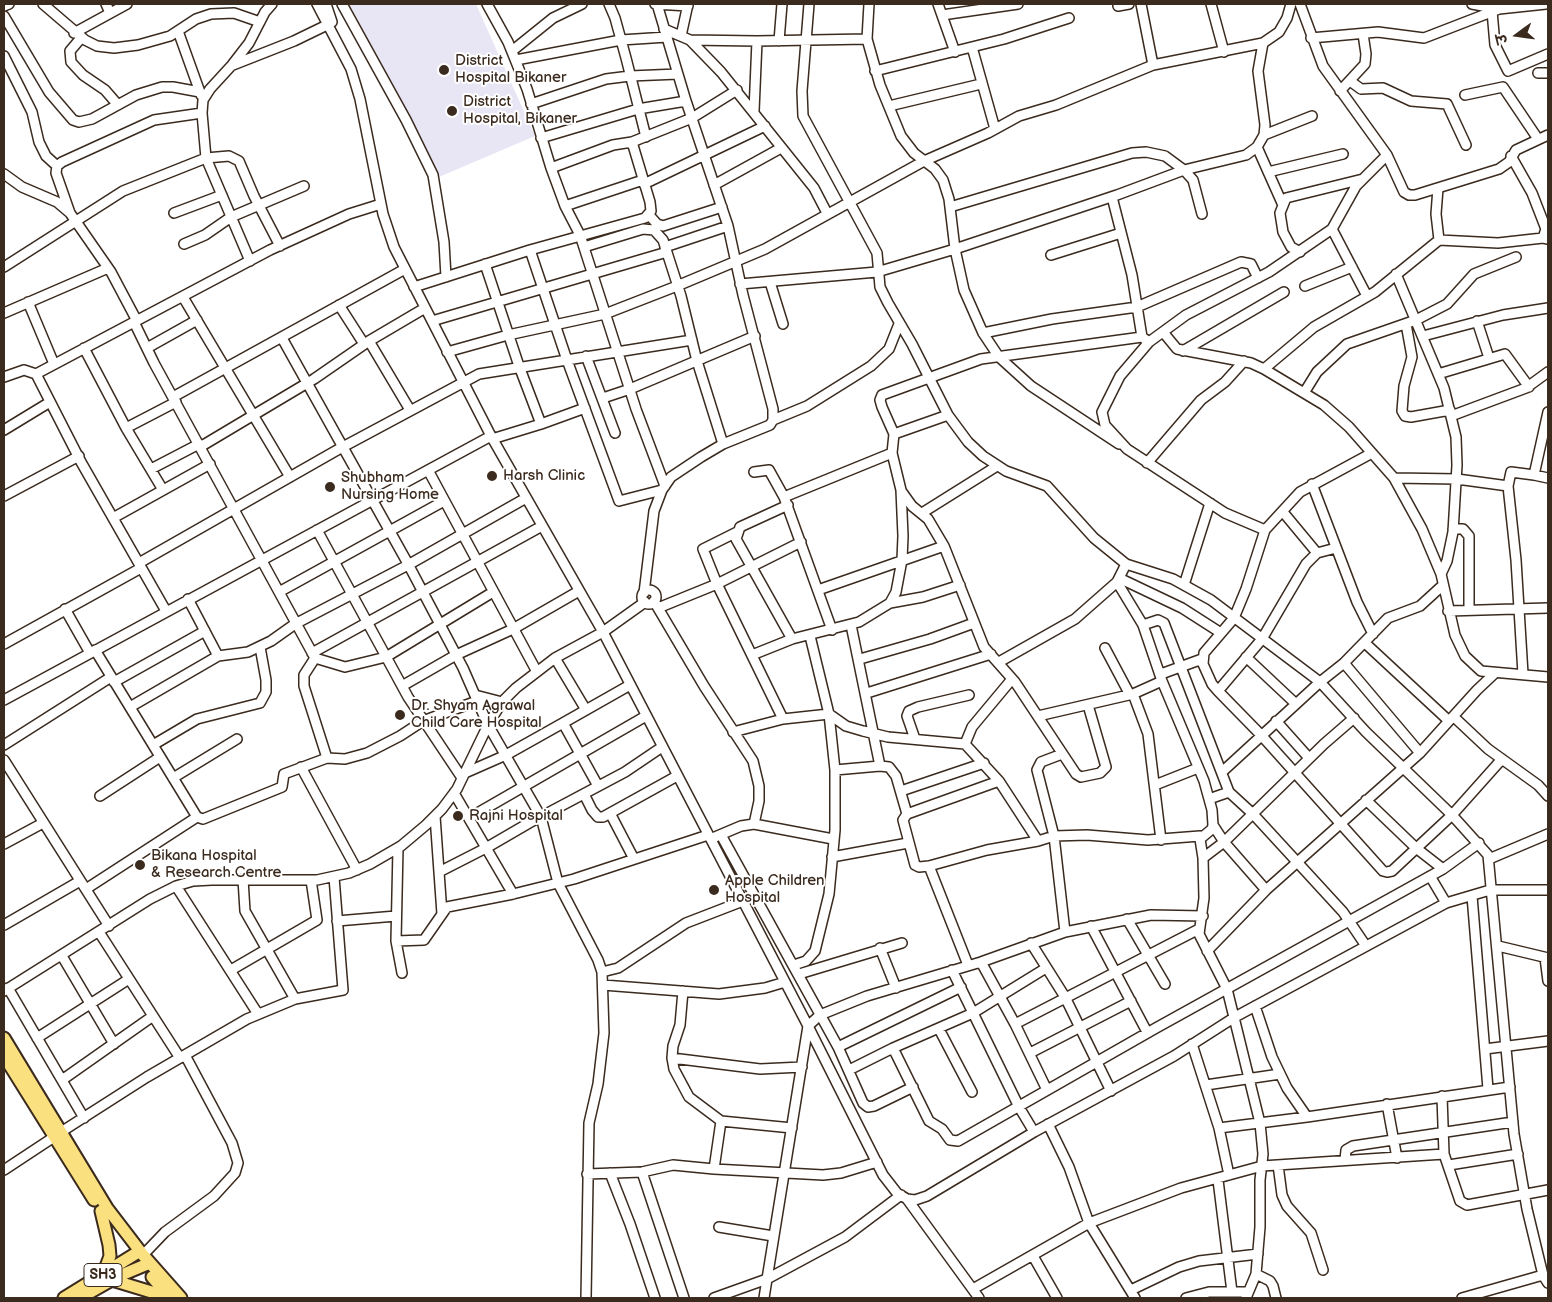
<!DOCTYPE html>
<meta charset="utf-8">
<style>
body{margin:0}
#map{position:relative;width:1552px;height:1302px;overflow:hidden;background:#fff;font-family:"Balsamiq Sans","Playpen Sans Deva",sans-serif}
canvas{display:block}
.frame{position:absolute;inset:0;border:5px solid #3b2a1e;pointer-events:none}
.north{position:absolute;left:1492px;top:10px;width:50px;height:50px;-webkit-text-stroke:4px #fff;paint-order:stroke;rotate:256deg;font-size:14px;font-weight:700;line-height:20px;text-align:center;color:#3b2a1e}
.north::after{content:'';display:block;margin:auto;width:18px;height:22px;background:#3b2a1e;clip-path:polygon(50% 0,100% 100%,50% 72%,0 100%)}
</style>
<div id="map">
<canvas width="1552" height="1302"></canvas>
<div class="frame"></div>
<div class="north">उ</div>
</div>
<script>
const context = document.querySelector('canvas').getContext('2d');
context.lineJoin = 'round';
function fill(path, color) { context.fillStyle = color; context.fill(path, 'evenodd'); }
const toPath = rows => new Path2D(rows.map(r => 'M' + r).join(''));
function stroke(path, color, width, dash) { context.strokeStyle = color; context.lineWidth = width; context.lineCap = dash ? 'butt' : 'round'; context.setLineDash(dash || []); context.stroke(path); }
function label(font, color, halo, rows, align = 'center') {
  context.font = font + ' "Balsamiq Sans",sans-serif'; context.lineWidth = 4; context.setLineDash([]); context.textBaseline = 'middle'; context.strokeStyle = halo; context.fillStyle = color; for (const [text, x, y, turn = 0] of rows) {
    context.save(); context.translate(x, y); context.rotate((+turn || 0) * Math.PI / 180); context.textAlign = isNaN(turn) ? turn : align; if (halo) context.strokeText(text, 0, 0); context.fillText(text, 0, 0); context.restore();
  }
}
const built = toPath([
 [476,4,535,136,439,177,347,5]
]);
const minor = toPath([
 [43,4,85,40,97,46,114,48,138,45,170,36,196,19,211,14,234,13,260,22],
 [106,4,110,13],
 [317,4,351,69,360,99,383,214,394,247,491,436,603,632,808,1026,767,1279,714,1298],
 [326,4,332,22],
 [342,4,406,120,433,175,444,242,446,277],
 [487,4,508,42,527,89,551,168,565,206,580,235,636,409,665,486],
 [609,4,615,18,626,58,646,137],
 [655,4,688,6],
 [809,4,802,91,803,116,877,253,880,287,888,303,912,344,948,415,968,442,983,456,1006,471,1047,486,1094,538,1126,564,1117,582,1143,625,1162,681,1204,781,1212,810,1213,825,1212,829,1200,839,1203,858,1204,898,1199,934,1227,989,1260,1123,1263,1154,1260,1180,1260,1227,1256,1274,1246,1298],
 [869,4,867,39,880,85,901,136,914,153,935,169,943,180,949,199,955,249,964,290,983,333,999,357,1031,386,1119,444],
 [938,4,955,52],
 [1141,4,1153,65],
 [1211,4,1224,52],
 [1300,4,1323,66,1387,155,1404,192,1409,195,1415,195,1499,169,1509,162,1516,150,1548,135],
 [1472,4,1499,9,1546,4],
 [4,6,9,4],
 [1118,6,1129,4],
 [1492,11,1495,45,1508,71,1548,54],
 [942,15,1018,4],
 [4,16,49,92,73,120,79,122,92,119,136,95,162,87,173,87,200,92],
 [664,29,690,40,721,72,814,188,827,213],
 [178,31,201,95],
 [74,33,127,4],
 [681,36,688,4],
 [81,38,70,51,71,62,83,75,105,90,118,105],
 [1311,38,1378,32,1424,38,1499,9],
 [690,40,757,41],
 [779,41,782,4],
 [972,47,995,129],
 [512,51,553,18,582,4],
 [4,56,32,112,39,142,46,156,57,166],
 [516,60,621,40,667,37],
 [233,65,294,41,327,25],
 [875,71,1004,39,1069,18],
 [1538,73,1548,73],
 [1350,81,1361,89,1383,88,1411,101,1447,104,1466,145],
 [1340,91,1365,64,1366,54,1363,34],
 [1465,95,1503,87,1538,139],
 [531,104,606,79,630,76,678,74],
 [889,106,981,84],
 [754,111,757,41,867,39],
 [1264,135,1312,116],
 [541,138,638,109,686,101],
 [1257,147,1282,203],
 [1511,156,1532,193,1546,229,1543,238],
 [551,168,613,145,632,142,692,118,737,90],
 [1268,172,1343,154],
 [4,174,22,187,57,202,70,213,111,272,137,321],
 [644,184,765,126],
 [714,185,781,148],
 [1438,188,1436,214,1439,240],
 [1112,197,1132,275,1142,337],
 [565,206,643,180],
 [950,207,1132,153,1146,152,1165,156,1184,170,1193,180,1202,214],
 [70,213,56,173,57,166,62,162,154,120,202,113],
 [174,213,222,195],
 [649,215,657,224,663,226,722,207],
 [1332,229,1367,296],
 [184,244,205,235,231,217,304,186],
 [584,247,643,229,654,230,663,240,681,296,697,361,723,444],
 [665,247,728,226],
 [530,250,567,360,619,501,662,490],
 [1300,252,1291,247,1283,232,1280,213,1286,198,1363,179],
 [1051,255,1121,233],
 [250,261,206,158,202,113,203,100,210,89,232,65,249,43,265,12,272,4],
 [485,264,519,366,541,424,492,439],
 [4,267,123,191,206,158,229,156,239,161,254,196,280,246],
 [1396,274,1444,388,1456,437,1457,465,1453,532,1447,561,1441,574],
 [770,282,783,324],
 [740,284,877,272,955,249,1117,195,1184,170,1246,155,1257,147,1264,135,1265,125,1258,71,1263,43],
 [1305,286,1352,267],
 [414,287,530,250,645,218,651,211,650,202,632,142],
 [183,297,290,477],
 [28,302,54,364],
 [339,305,364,344],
 [4,313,108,268],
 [432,321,667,252],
 [1477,321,1489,358],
 [134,322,154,363,315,658,345,667,386,657,493,592],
 [1406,324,1412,357,1404,386,1402,411,1405,416,1411,417,1450,410],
 [1163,332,1177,349,1251,363,1264,369,1324,405,1349,427,1394,478,1422,529,1441,574,1455,635,1465,656,1481,671,1548,677],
 [983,333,1052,319,1137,307,1241,262,1251,264,1258,278],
 [1423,336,1503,315,1548,308],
 [282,338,407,562,463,668,488,725,541,817,558,883,598,960,602,972,604,1033,598,1084,589,1123,586,1298],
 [84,348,126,428,163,490],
 [147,348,197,320],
 [1183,351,1284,292],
 [447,352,508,335,605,314,677,286,765,249,924,161,988,133,1019,116,1056,105,1153,65,1263,43,1279,32,1287,18,1291,4],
 [586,356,615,433],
 [1264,369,1314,327,1375,292,1439,240,1498,243,1543,238,1548,239],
 [1438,374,1505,354,1529,387],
 [4,377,24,370,36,374],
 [1304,393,1317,372,1347,344,1416,320,1447,304,1474,274,1516,257],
 [173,397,405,269],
 [603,398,630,389,755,336],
 [410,410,369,341,425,308],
 [1548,412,1534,475,1548,478],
 [1451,416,1526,388,1548,372],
 [773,420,807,406,871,366,889,349,899,324],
 [541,424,585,408],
 [126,428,176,402],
 [4,430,50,402],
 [894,434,948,415],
 [200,447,314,379,369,341],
 [1372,453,1300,492,1265,530,1246,589,1234,618,1204,653,1203,664,1212,684,1218,691,1261,735,1383,871,1387,872,1392,871,1452,815,1502,759],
 [1147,463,1201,400,1225,382,1244,361],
 [151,469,199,444],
 [428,470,537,672],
 [754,472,769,470,784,497,832,630],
 [1394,478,1457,479,1508,486,1516,560,1523,674],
 [1312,484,1357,602,1373,634],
 [1508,486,1511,472,1534,475],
 [902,492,912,506,928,519,944,546,984,647,1015,682,1076,774,1081,777,1100,773,1106,767,1088,705],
 [4,496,79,456],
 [784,497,892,453],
 [788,505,740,527,736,539,792,639],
 [1283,512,1317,553],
 [922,513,997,466],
 [113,518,210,464],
 [1453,529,1463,529,1469,536,1469,610],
 [317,530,408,697,462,778],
 [1265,530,1225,513,1127,449,1105,425,1102,412,1120,376,1149,342,1186,315,1269,272,1332,229,1356,186,1387,155],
 [737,532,703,549,717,584,783,719],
 [139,563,339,449,479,374,692,340],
 [1126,564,1173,579,1211,600,1320,682,1366,732,1452,815,1488,855,1514,1134,1527,1209,1543,1275,1548,1283],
 [1119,578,1182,608,1221,633],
 [1184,585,1210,503],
 [818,590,944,546],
 '642 597a7 7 0 1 1 14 0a7 7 0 1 1-14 0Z',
 [279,592,444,501],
 [644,593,654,511,662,490,671,477,701,457,723,444,770,425,773,420,773,409,743,295,728,226,686,101,657,4],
 [188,599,218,656,248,652,271,641,295,624,408,565,526,498],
 [654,601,658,608,717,584,801,542],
 [890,603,923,597,960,585],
 [658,608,704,686,753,761,759,786,759,801,754,824],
 [65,609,90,653],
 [166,611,81,462,36,374,270,250,349,214,381,204],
 [1448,611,1548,608],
 [851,625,880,766],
 [1143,625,1158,620,1164,623,1229,792,1253,814,1343,912,1366,946],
 [1365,643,1449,721],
 [4,644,141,568],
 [1105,648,1130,695],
 [312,653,542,526],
 [752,655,792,639,859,622,890,603,896,592,902,560,903,536,901,490,892,453,894,434,882,407,880,400,882,395,981,359,1142,337,1149,342],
 [1246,657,1296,704],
 [315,658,304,675,304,686,327,758],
 [555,658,586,710],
 [860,659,930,639,974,623],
 [999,662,1075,619,1117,582],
 [1344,663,1420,753],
 [1161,674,1202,659],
 [114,682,205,631],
 [402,686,456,655,513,629,579,591],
 [1218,691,1262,639,1306,564,1317,553,1336,548],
 [867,693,991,654],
 [1133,694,1162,681],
 [475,695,502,702],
 [4,700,491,436],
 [130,707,218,656],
 [1038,716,1133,694,1148,734,1161,840],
 [1454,717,1488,749,1538,785,1548,796],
 [1276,721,1309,758],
 [563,723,630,685],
 [733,732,783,719,829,714,846,726,863,731,888,737,965,744,999,781,1038,841,1054,836,1087,835,1148,840,1200,836],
 [915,739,907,716,909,711,918,707,969,695],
 [965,744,972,727,1012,679],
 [4,745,111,677],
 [153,745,197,719,260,703,266,692,266,680,260,647],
 [1062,754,1041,762,1037,770,1054,836,1065,932],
 [4,760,109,926],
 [301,767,357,870],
 [835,770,880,766,889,767,896,776,907,814],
 [1222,772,1320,682,1344,663,1388,618,1420,606,1443,585],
 [465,773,506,755,563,723,598,786],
 [173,778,237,739],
 [999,781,907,814,903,820,915,865,919,867,929,866,987,850,1038,841],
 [1155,785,1198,768],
 [901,791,984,763],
 [454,793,513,894],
 [584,794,592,810,598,817,603,817,677,776],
 [100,796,160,757],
 [1209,799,1229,792],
 [1366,800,1416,848,1443,869],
 [610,813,634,859],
 [435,816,442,914],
 [197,817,203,819,282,787,284,774,327,758,345,759,367,753,400,736,423,721,477,701],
 [469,818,646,716],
 [1213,825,1224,842,1266,890],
 [721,835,838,1047,863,1103,868,1107,874,1106,913,1087],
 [715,837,741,826,754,824,833,839],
 [4,844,43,823],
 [398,848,396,941,424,940,447,907,513,894,574,879,708,835],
 [832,857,908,843],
 [1203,858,1224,842,1324,744,1354,718],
 [1489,859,1548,834],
 [929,866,968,965],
 [439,872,486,848,529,823,625,772,662,747],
 [1430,876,1446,903],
 [243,879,245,911,295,999,343,990,334,877],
 [176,886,258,1014],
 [86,889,197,817,95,650],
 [1472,896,1488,1089],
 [1203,916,1151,915,1065,932,981,962,867,996,820,1015,808,1026,883,1175,897,1193,907,1199,915,1200,927,1196,1034,1132,1174,1056,1235,1017,1446,903,1490,890,1548,890],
 [1127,919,1165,984],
 [337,921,396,916],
 [4,925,80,881],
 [1091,926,1147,1032],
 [99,932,180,1058],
 [396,941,402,973],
 [1031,943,1065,997,1111,1091],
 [1498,946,1548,958],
 [880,948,896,988],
 [1207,951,1266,890,1420,753,1477,690,1494,674],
 [62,956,114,1044],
 [1545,958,1548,981],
 [981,962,1015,1024,1047,1090],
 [794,965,806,961,815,951,829,894,835,830,835,770,829,714,810,636],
 [231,970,317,920,311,880],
 [952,970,1019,1107,1034,1132],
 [602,972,618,968,686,923,743,901],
 [799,974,902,943],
 [603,985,719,994,765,988,785,982],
 [8,988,84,1118],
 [4,991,150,899,176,886,193,881,212,880,317,880,349,873,370,864,401,846,426,825,442,809,457,789,488,725,502,702,516,688,555,658,603,632,645,602],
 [683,991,680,1025,673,1046,672,1058,674,1069,689,1097,721,1121],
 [1255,1006,1272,1057,1287,1088,1307,1117],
 [1015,1024,1199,929],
 [939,1029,972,1092],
 [37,1038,129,979],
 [1192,1044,1219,1128,1229,1175],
 [838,1047,961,987],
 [893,1048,929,1121,942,1129,950,1140,958,1141,1156,1028,1443,869,1479,843],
 [1485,1049,1548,1041],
 [1030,1053,1131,1001],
 [672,1058,760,1069,802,1067],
 [849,1070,893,1048,973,1013,1046,968],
 [62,1080,153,1016],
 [1206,1085,1280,1074],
 [1442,1096,1444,1154,1460,1201,1467,1205,1548,1190],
 [1387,1104,1397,1158],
 [1048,1124,1069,1167,1089,1223,1135,1298],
 [1219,1128,1307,1117,1510,1087],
 [61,1132,147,1077,247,1019,295,999],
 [1345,1160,1346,1150,1353,1146,1513,1122],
 [1278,1165,1282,1195,1287,1206,1311,1233,1323,1270],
 [1449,1165,1518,1154],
 [714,1169,823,1175,841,1173,877,1162],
 [4,1170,54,1137],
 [642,1172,684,1298],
 [610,1173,630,1224,655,1298],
 [587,1174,642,1172,673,1165,714,1169,721,1121,792,1128],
 [1218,1180,1232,1292],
 [907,1199,979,1298],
 [719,1227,773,1236],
 [143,1255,165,1232,214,1196,235,1173,238,1163,232,1143,185,1055],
 [1033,1256,1057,1298],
 [1256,1274,1270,1281,1273,1286,1276,1298],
 [973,1289,1089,1223,1181,1188,1262,1166,1444,1154],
 [1131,1290,1179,1267,1199,1261,1258,1254],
 [764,1298,767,1279,845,1237,901,1195],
 [1186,1298,1209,1292,1248,1292],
 [1462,1298,1543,1275]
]);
const major = toPath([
 [4,1038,107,1208,143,1255,181,1298],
 [4,1056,94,1200],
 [101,1211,109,1245,110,1256,103,1275],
 [152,1277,170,1298],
 [112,1280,168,1297],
 [64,1298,140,1251],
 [80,1298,119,1276,150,1263]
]);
const markers = [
 [444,70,6,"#3b2a1e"],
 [452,111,6,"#3b2a1e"],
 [492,476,6,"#3b2a1e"],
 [330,487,6,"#3b2a1e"],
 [400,715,6,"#3b2a1e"],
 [458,816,6,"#3b2a1e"],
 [140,865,6,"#3b2a1e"],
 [714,890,6,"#3b2a1e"]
];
const shields = [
 [103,1275,38]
];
const shieldNames = [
 ["SH3",103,1275]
];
const poiNames = [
 ["District",455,61],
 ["Hospital Bikaner",455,78],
 ["District",463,102],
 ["Hospital, Bikaner",463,119],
 ["Harsh Clinic",503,476],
 ["Shubham",341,478],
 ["Nursing Home",341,495],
 ["Dr. Shyam Agrawal",411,706],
 ["Child Care Hospital",411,723],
 ["Rajni Hospital",469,816],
 ["Bikana Hospital",151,856],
 ["& Research Centre",151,873],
 ["Apple Children",725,881],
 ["Hospital",725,898]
];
fill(built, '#e8e6f5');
stroke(minor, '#3b2a1e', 12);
stroke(major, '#3b2a1e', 15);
stroke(minor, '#fff', 9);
stroke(major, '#fbe080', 11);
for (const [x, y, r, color] of markers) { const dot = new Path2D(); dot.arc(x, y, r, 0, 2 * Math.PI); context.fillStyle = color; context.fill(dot); stroke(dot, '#fff', 2); }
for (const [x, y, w] of shields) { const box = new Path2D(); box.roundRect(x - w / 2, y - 11.5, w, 23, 4); context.fillStyle = '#fff'; context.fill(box); stroke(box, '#3b2a1e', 1); }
label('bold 14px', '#3b2a1e', null, shieldNames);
label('15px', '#3b2a1e', '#fff', poiNames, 'left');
</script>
